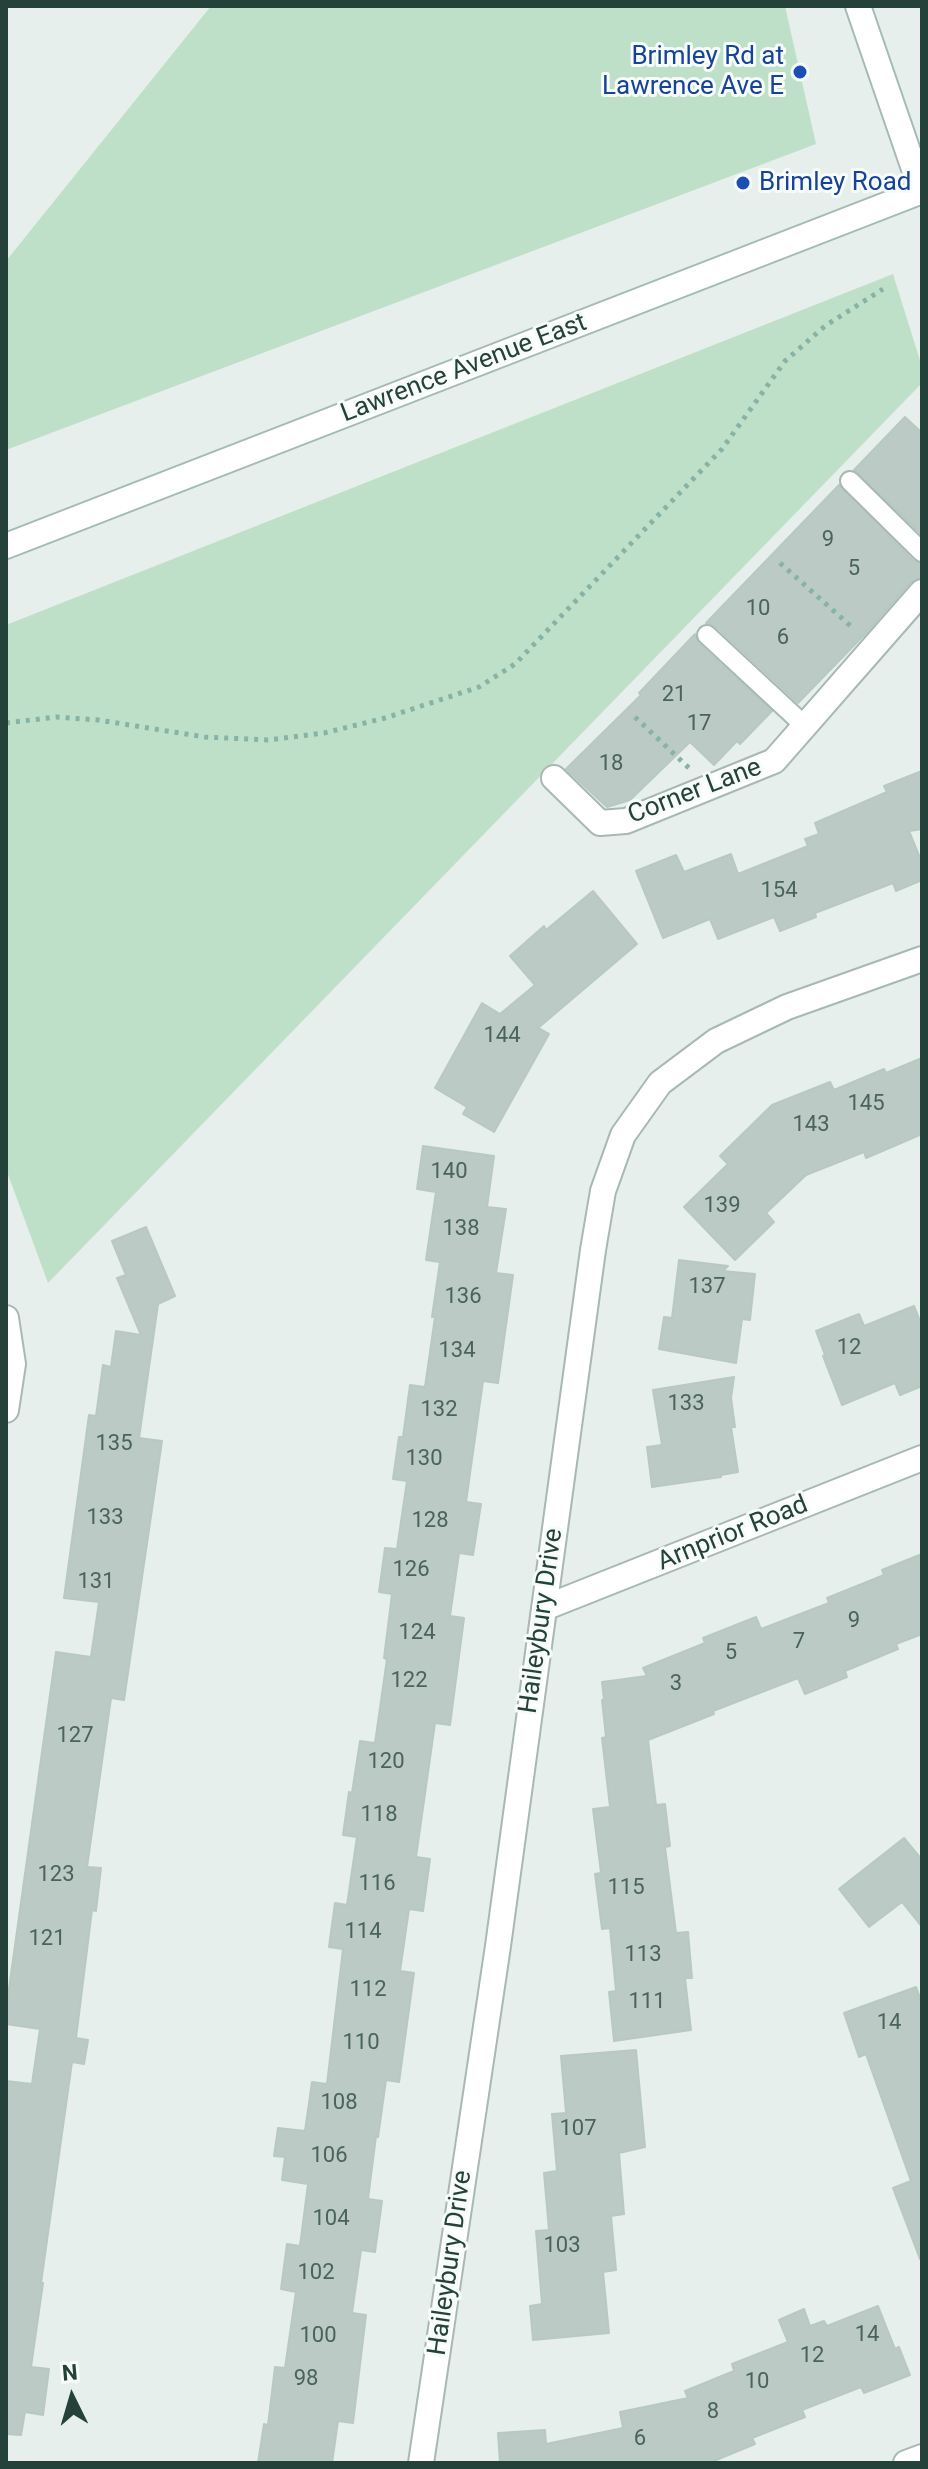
<!DOCTYPE html>
<style>
body{margin:0}
#map{position:relative;width:928px;height:2469px;overflow:hidden;background:#e6efeb;font-family:Roboto,sans-serif}
canvas{display:block}
.frame{position:absolute;inset:0;border:8px solid #24423a;pointer-events:none}
.north{position:absolute;left:32px;top:2357px;width:80px;height:80px;-webkit-text-stroke:6px #f7fbf9;paint-order:stroke;rotate:355deg;font-size:22px;font-weight:700;line-height:32px;text-align:center;color:#24423a}
.north::after{content:'';display:block;margin:auto;width:28px;height:36px;background:#24423a;clip-path:polygon(50% 0,100% 100%,50% 72%,0 100%)}
</style>
<div id="map">
<canvas width="928" height="2469"></canvas>
<div class="frame"></div>
<div class="north">N</div>
</div>
<script>
const context = document.querySelector('canvas').getContext('2d');
context.lineJoin = 'round';
function fill(path, color) { context.fillStyle = color; context.fill(path, 'evenodd'); }
const toPath = rows => new Path2D(rows.map(r => 'M' + r).join(''));
function stroke(path, color, width, dash) { context.strokeStyle = color; context.lineWidth = width; context.lineCap = dash ? 'butt' : 'round'; context.setLineDash(dash || []); context.stroke(path); }
function label(font, color, halo, rows, align = 'center') {
  context.font = font + ' Roboto,sans-serif'; context.lineWidth = 6; context.setLineDash([]); context.textBaseline = 'middle'; context.strokeStyle = halo; context.fillStyle = color; for (const [text, x, y, turn = 0] of rows) {
    context.save(); context.translate(x, y); context.rotate((+turn || 0) * Math.PI / 180); context.textAlign = isNaN(turn) ? turn : align; if (halo) context.strokeText(text, 0, 0); context.fillText(text, 0, 0); context.restore();
  }
}
const green = toPath([
 [211,6,785,6,816,144,6,450,6,261],
 [893,274,922,367,922,383,48,1283,6,1169,6,625]
]);
const building = toPath([
 [905,417,922,433,922,535,854,470,905,417],
 [839,485,914,561,922,564,922,576,911,582,866,633,798,703,715,626,706,623,839,485],
 [695,634,699,644,772,711,740,744,737,741,714,765,690,742,630,800,607,807,566,769,641,695,639,693,695,634],
 [922,771,922,829,909,831,922,863,922,880,896,891,893,883,815,913,816,917,780,931,774,917,718,939,710,919,663,938,636,871,676,855,684,872,731,854,738,874,808,846,805,839,819,834,815,823,887,792,884,786,922,771],
 [593,891,637,944,538,1028,549,1034,494,1132,463,1114,467,1107,435,1088,482,1003,500,1014,535,985,510,956,544,926,546,930,593,891],
 [922,1058,922,1134,866,1158,864,1152,806,1175,766,1213,774,1222,735,1260,684,1207,728,1164,720,1156,772,1105,830,1082,834,1090,884,1069,886,1073,922,1058],
 [423,1146,494,1156,487,1207,506,1209,496,1273,513,1275,498,1383,483,1381,466,1502,481,1504,473,1555,459,1553,450,1616,464,1618,450,1725,435,1723,416,1857,430,1859,423,1911,409,1909,400,1971,414,1973,399,2082,386,2080,378,2137,376,2136,368,2199,382,2201,375,2252,361,2250,352,2313,366,2315,353,2423,338,2421,332,2463,258,2463,264,2424,268,2425,275,2367,285,2368,296,2292,281,2289,287,2244,300,2246,308,2184,282,2180,285,2157,274,2156,278,2128,305,2131,312,2082,327,2084,343,1949,329,1947,335,1903,347,1905,357,1837,343,1835,349,1792,352,1793,360,1741,375,1743,387,1659,384,1658,392,1594,379,1592,385,1548,397,1549,407,1481,393,1479,399,1437,403,1437,410,1385,425,1387,435,1317,432,1317,440,1262,426,1260,436,1192,417,1189,423,1146],
 [146,1227,175,1296,158,1304,139,1438,162,1441,124,1700,111,1698,87,1867,101,1868,96,1911,92,1910,76,2038,88,2040,84,2064,72,2062,41,2283,43,2283,31,2367,49,2369,43,2415,25,2412,21,2435,6,2434,6,2081,32,2084,40,2029,6,2024,6,2010,56,1652,91,1657,99,1602,64,1598,89,1415,96,1416,103,1365,111,1367,116,1331,141,1335,117,1278,126,1275,112,1241,146,1227],
 [679,1260,728,1266,723,1271,755,1274,750,1320,742,1319,736,1363,659,1349,664,1317,672,1318,679,1260],
 [914,1306,922,1326,922,1386,900,1395,895,1383,842,1405,823,1356,825,1355,816,1331,859,1314,864,1326,914,1306],
 [734,1377,731,1398,735,1427,731,1427,738,1472,721,1475,721,1477,652,1487,647,1447,662,1445,653,1390,734,1377],
 [922,1554,922,1634,896,1644,898,1649,845,1671,847,1677,805,1694,798,1678,713,1711,714,1714,648,1740,656,1805,665,1804,670,1846,665,1847,676,1933,688,1932,692,1978,685,1978,691,2030,614,2041,609,1992,616,1991,610,1928,602,1929,595,1874,601,1873,593,1809,610,1807,602,1738,606,1737,602,1700,604,1700,602,1682,647,1676,643,1668,705,1643,703,1638,756,1617,761,1629,829,1603,827,1598,884,1575,882,1570,922,1554],
 [904,1838,922,1860,922,1927,902,1902,869,1927,839,1889,904,1838],
 [916,1987,922,2003,922,2258,920,2259,893,2188,911,2181,866,2054,859,2057,844,2013,916,1987],
 [636,2050,645,2147,619,2153,624,2214,611,2216,616,2270,603,2272,609,2333,533,2340,530,2306,542,2304,536,2231,549,2230,544,2173,557,2171,552,2114,566,2113,561,2056,636,2050],
 [878,2306,895,2349,899,2347,910,2375,864,2393,861,2387,802,2410,805,2417,752,2438,755,2444,709,2463,500,2463,498,2433,545,2430,546,2444,623,2428,620,2412,688,2398,685,2391,734,2371,732,2364,788,2342,779,2320,804,2309,810,2326,824,2321,827,2326,878,2306]
]);
const path = toPath([
 [780,563,854,629],
 [635,717,689,768],
 [6,723,56,717,98,720,205,737,268,740,324,733,385,718,479,687,515,664,722,449,785,361,825,326,883,289]
]);
const service = toPath([
 [850,481,922,552],
 [707,635,805,726]
]);
const minor = toPath([
 [554,778,600,823,626,821,774,761,922,592],
 [6,1318,13,1364,6,1410],
 [544,1608,922,1458],
 [421,2463,498,1946,593,1250,603,1191,623,1135,660,1083,716,1041,787,1007,922,959],
 [906,2463,922,2457]
]);
const secondary = toPath([
 [858,6,922,192],
 [6,546,922,191]
]);
const markers = [
 [800,72,8,"#1a4fb4"],
 [743,183,8,"#1a4fb4"]
];
const numberNames = [
 ["9",828,540],
 ["5",854,569],
 ["10",758,609],
 ["6",783,638],
 ["21",674,695],
 ["17",699,724],
 ["18",611,764],
 ["154",779,891],
 ["144",502,1036],
 ["145",866,1104],
 ["143",811,1125],
 ["140",449,1172],
 ["139",722,1206],
 ["138",461,1229],
 ["137",707,1287],
 ["136",463,1297],
 ["12",849,1348],
 ["134",457,1351],
 ["133",686,1404],
 ["132",439,1410],
 ["135",114,1444],
 ["130",424,1459],
 ["133",105,1518],
 ["128",430,1521],
 ["126",411,1570],
 ["131",96,1582],
 ["9",854,1621],
 ["124",417,1633],
 ["7",799,1642],
 ["5",731,1653],
 ["122",409,1681],
 ["3",676,1684],
 ["127",75,1736],
 ["120",386,1762],
 ["118",379,1815],
 ["123",56,1875],
 ["116",377,1884],
 ["115",626,1888],
 ["114",363,1932],
 ["121",47,1939],
 ["113",643,1955],
 ["112",368,1990],
 ["111",647,2002],
 ["14",889,2023],
 ["110",361,2043],
 ["108",339,2103],
 ["107",578,2129],
 ["106",329,2156],
 ["104",331,2219],
 ["103",562,2246],
 ["102",316,2273],
 ["14",867,2335],
 ["100",318,2336],
 ["12",812,2356],
 ["98",306,2379],
 ["10",757,2382],
 ["8",713,2412],
 ["6",640,2439]
];
const transitNames = [
 ["Brimley Rd at",784,57],
 ["Lawrence Ave E",784,87],
 ["Brimley Road",759,183,"left"]
];
const streetNames = [
 ["Lawrence Avenue East",464,369,-21],
 ["Corner Lane",695,792,-21],
 ["Arnprior Road",733,1534,-22],
 ["Haileybury Drive",542,1621,-82],
 ["Haileybury Drive",451,2263,-82]
];
fill(green, '#bfe0c8');
fill(building, '#bbcac4');
stroke(building, '#b8c9c2', 2);
stroke(service, '#a8b8b2', 22);
stroke(minor, '#a8b8b2', 28);
stroke(secondary, '#a4bbb3', 28);
stroke(path, '#86b3a5', 5, [4, 6]);
stroke(service, '#fff', 18);
stroke(minor, '#fff', 24);
stroke(secondary, '#fff', 24);
for (const [x, y, r, color] of markers) { const dot = new Path2D(); dot.arc(x, y, r, 0, 2 * Math.PI); context.fillStyle = color; context.fill(dot); stroke(dot, '#f7fbf9', 3); }
label('22px', '#4a645c', null, numberNames);
label('26px', '#164399', '#f7fbf9', transitNames, 'right');
label('26px', '#24423a', '#f7fbf9', streetNames);
</script>
